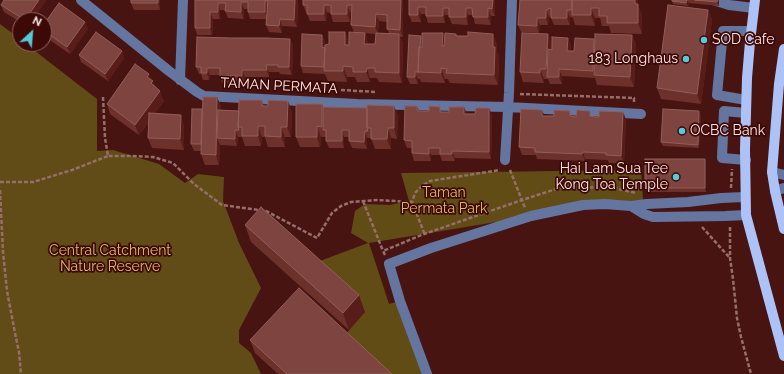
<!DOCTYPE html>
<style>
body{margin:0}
#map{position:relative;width:784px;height:374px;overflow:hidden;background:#481411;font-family:Raleway,sans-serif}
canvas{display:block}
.north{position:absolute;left:12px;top:12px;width:40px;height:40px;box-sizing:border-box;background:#3d0907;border:1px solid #8a6260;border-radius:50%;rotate:26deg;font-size:11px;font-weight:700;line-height:16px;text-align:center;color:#fee8e5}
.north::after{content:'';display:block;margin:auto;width:14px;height:18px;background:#53cbdb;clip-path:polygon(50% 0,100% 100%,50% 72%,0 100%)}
</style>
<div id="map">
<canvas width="784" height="374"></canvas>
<div class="north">N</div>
</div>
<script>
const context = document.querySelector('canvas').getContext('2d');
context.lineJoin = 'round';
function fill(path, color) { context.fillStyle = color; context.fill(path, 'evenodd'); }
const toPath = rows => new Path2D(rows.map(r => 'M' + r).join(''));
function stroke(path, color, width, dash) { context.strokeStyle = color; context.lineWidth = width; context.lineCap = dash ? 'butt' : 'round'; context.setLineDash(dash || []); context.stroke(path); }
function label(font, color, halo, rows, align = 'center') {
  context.font = font + ' Raleway,sans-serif'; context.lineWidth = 3.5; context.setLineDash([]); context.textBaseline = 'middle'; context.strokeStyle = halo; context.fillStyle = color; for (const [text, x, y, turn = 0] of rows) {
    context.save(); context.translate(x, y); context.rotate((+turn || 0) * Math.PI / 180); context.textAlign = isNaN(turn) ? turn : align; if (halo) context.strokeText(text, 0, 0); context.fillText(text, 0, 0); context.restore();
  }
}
const green = toPath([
 [641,170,643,200,605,204,369,243,389,304,400,301,427,374,388,374,346,336,349,330,365,312,312,264,368,243,351,233,355,211,365,204,390,205,409,201,401,173]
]);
const forest = toPath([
 [0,24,20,39,20,44,26,44,97,99,97,151,113,150,159,164,185,183,198,174,224,177,223,201,239,243,261,288,239,330,239,343,251,353,261,374,0,374]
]);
const path = toPath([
 [341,90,376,92],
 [520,94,634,98,634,102],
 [103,97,105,138,108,156,133,156,153,157,173,163,194,184,222,205,266,211,317,238,332,213,341,206,351,202,377,200,412,202,415,193,422,186,430,181,500,170],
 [510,170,525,208],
 [0,182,33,182,72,170,108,156],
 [731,188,732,169],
 [0,190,3,252,7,291,15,333,19,352,21,374],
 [363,201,383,251],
 [412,202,425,235],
 [702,227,729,257],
 [730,227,730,258,733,279,737,318,741,337,751,374],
 [385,255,383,251,424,234,522,200,553,190,564,187,614,188,636,193]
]);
const minor = toPath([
 [81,0,169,71,197,92,204,96,357,104,508,107,641,114],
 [713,0,729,5,754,8],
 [180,80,183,0],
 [746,100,717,95,723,31,751,31],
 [746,113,724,111,722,158,746,160],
 [505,160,509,93,512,0],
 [772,172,784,175],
 [775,191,784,188],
 [631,206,644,214,653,217,725,216,746,215],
 [427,374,400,301,389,264,431,248,531,216,583,205,605,204,631,206,647,204,688,202,721,198,745,197]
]);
const major = toPath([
 [755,0,750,42,747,78,745,149,746,215,784,356],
 [784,49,779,84,772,172,775,191,784,229]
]);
const wall = toPath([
 [46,0,33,20,20,20,20,22,4,12,1,5],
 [160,0,160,10,134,10,131,3],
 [195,0,298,0,297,27,282,26,282,33,269,32,266,25,267,19,250,19,248,12,248,9,244,9,244,19,228,18,225,10,220,10,220,19,213,19,212,35,197,35,195,28],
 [403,0,403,37,400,37,403,44,402,83,379,82,377,78,370,78,370,82,357,82,355,77,347,77,347,82,328,81,325,74,303,73,301,66,322,35,325,42,325,48,349,42,354,32,351,25,352,12,350,12,350,22,333,22,331,14,331,13,327,12,326,21,310,21,307,14,307,12,306,12,303,5],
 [379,21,387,22,387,29,389,33,378,33],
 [365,33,376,34,375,44,368,44],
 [409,0,495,0,495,16,491,16,491,25,475,24,473,15,468,15,468,25,452,24,449,17,449,15,445,15,445,23,428,23,426,16,426,14,421,14,421,22,412,22,409,15],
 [520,0,638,0,638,5,642,15,642,34,611,33,609,26,602,26,600,18,595,18,595,26,575,25,573,18,570,17,570,25,554,25,551,18,551,16,549,17,548,25,540,25,539,33,521,32,518,25],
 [672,0,719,0,719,6,689,3,688,6,673,4],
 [708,10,712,20,701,104,661,99,657,88],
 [44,24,88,29,70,54,44,36],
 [443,33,445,39,456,34,457,36,497,44,497,52,499,57,498,85,450,83,448,79,445,79,445,83,421,82,420,79,418,79,418,84,410,84,407,77,421,36,422,40],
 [548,34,552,44,571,45,570,51,574,51,595,42,632,35,636,45,634,87,597,85,595,78,562,76,562,84,550,84,548,79,544,79,544,83,523,82,520,72],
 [232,38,290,39,293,46,292,75,280,74,279,72,269,72,269,77,245,77,245,83,222,83,220,75,210,75,209,80,203,80,201,74,199,74,196,67],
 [79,55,124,58,108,81,81,62],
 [151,79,164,101,155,113,184,125,184,150,152,148,148,138,149,122,139,135,110,114,107,104],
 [217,97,221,107,221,110,239,111,262,100,264,106,292,111,291,137,285,137,285,147,268,147,265,137,262,137,261,146,245,146,242,137,238,137,237,146,220,145,219,165,205,165,201,154,201,151,194,151,191,144],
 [394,106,398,116,397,139,391,138,391,149,375,149,371,138,367,138,367,149,352,148,349,141,349,137,344,137,344,148,329,148,326,141,326,137,321,137,320,147,300,147,296,137,323,107,367,108],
 [417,106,419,111,449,112,464,107,467,114,492,115,491,159,455,158,455,161,442,161,440,155,431,155,431,161,414,161,412,153,412,148,407,148,404,140],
 [701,115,699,148,663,146,661,142],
 [545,116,572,117,592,116,626,119,624,163,609,163,608,160,585,159,585,161,537,159,536,155,522,155,519,147],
 [705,159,706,163,706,192,647,192,645,188],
 [245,225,365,312,349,330,251,242],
 [250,340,392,374,278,374,255,353]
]);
const shadedWall = toPath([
 [39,0,46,0,33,20,25,20],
 [158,0,160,0,160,10,158,3],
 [295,0,298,0,297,27,294,20],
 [401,0,403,0,403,37,400,30],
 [493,0,495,0,495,16,492,9],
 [635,0,638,0,638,5,642,15,642,34,638,23,635,4],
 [687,0,689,3,688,6,686,3],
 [718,0,719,0,719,6,717,2],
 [265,1,267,8,267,19,265,12],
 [241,2,244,9,244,19,241,12],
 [218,3,220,10,220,19,218,12],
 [324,5,327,12,326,21,324,14],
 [347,5,350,12,350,22,347,14],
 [418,7,421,14,421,22,418,15],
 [443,8,445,15,445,23,443,16],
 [466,8,468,15,468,25,466,17],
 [488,8,491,16,491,25,488,17],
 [591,8,595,18,595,26,591,15],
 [546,10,549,17,548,25,546,18],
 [567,10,570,17,570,25,567,18],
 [708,10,712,20,701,104,697,94],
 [210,12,213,19,212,35,210,28],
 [376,14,379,21,378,34,375,27],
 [537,18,540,25,539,33,537,26],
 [280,19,282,26,282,33,279,26],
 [85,22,88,29,70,54,67,47],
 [345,32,349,42,349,55,345,45],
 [365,33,368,43,368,54,364,44],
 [443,33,446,44,446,57,442,46],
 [399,34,403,44,402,83,399,73],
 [493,34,497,44,497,52,499,57,498,85,494,75,493,47],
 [548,34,552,44,550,77,549,77,546,69],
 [322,35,325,42,324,55,322,47],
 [632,35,636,45,634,87,630,77],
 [421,36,423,43,419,72],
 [568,38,571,45,570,58,567,51],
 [290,39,293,46,292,75,289,67],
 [594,39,597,47,594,75,593,71],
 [122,51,124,58,108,81,105,74],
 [266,65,269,72,269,77,267,70],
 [343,66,347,77,347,82,343,71],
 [207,68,210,75,209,80,207,73],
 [367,68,370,78,370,82,366,72],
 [441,68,445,79,445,83,441,73],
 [540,69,544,79,544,83,540,73],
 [559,69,562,76,562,84,559,77],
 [242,70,245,77,245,83,242,76],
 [415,72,418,79,418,84,415,77],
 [149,74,152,82,153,81,156,91,154,94,147,77],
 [160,91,164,101,139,135,135,125],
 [217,97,221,107,220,138,217,138,220,145,219,165,216,155],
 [288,101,292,111,291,137,287,127],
 [322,104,326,115,323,130,322,127],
 [394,106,398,116,397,139,394,128],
 [464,107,467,114,464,114],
 [489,108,492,115,491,159,489,152],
 [542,110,545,117,542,116],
 [699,111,701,115,699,148,698,145],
 [623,112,626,119,624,163,621,156],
 [181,115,184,125,184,150,180,139],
 [258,126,262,137,261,146,258,136],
 [317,126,321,137,320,147,317,137],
 [281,127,285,137,285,147,281,137],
 [388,128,391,138,391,149,387,139],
 [235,130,238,137,237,146,235,139],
 [342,130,344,137,344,148,342,141],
 [365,131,367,138,367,149,364,142],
 [429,148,431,155,431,161,429,154],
 [452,151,455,158,455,161,452,154],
 [583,152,585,159,585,161,582,154],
 [705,159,706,163,706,192,705,188],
 [359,295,365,312,349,330,343,313]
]);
const building = toPath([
 [4,0,39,0,25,20,1,5,4,0],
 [131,0,158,0,158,3,131,3,131,0],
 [195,0,268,0,265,1,265,12,248,12,248,2,241,2,241,12,225,11,226,3,218,3,218,12,210,12,210,28,195,28,195,0],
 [268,0,295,0,294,20,280,19,279,26,266,25,268,0],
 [303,0,401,0,400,30,387,29,387,15,376,14,375,27,351,25,352,5,347,5,347,14,331,14,331,5,324,5,324,14,307,14,307,5,303,5,303,0],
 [409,0,493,0,492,9,488,8,488,17,473,17,472,8,466,8,466,17,449,17,449,8,443,8,443,16,426,16,426,7,418,7,418,15,409,15,409,0],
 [520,0,572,0,572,10,567,10,567,18,551,18,551,8,546,10,546,18,537,18,537,26,518,25,520,0],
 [572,0,635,0,635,4,638,4,638,23,607,23,607,16,599,16,599,8,591,8,591,15,572,15,572,0],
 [672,0,687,0,686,3,672,1,672,0],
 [695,0,718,0,717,2,695,0],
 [59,3,85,22,67,47,44,31,44,24,59,3],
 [668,5,708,10,697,94,657,88,668,5],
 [96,32,122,51,105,74,79,55,96,32],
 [329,32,345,32,345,45,349,45,349,32,365,33,364,44,375,44,376,33,399,34,399,73,375,72,375,68,367,68,366,72,353,72,353,67,343,66,343,71,324,71,325,45,329,44,329,32],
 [468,32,493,34,493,47,495,47,494,75,446,73,447,69,441,68,441,73,418,72,419,47,422,47,422,33,443,33,442,46,444,46,445,33,456,34,456,36,468,36,468,32],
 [522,33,548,34,546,69,540,69,540,73,520,72,522,33],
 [302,34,322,35,322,47,325,48,324,67,301,66,302,34],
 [595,34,632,35,630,77,594,75,595,34],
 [409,35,421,36,420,47,419,47,418,72,419,72,415,72,415,77,407,77,409,35],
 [197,37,232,38,267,38,290,39,289,67,278,67,278,65,266,65,267,70,242,70,242,76,220,76,220,68,207,68,207,73,201,73,201,67,196,67,197,37],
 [552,37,568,38,567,51,574,51,575,38,594,39,593,71,559,69,559,77,547,77,548,49,552,50,552,37],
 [135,64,149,74,147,77,153,81,151,83,160,91,135,125,107,104,135,64],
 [203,97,217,97,216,155,201,154,203,97],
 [239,100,262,100,262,106,268,106,268,100,288,101,287,127,281,127,281,137,265,136,265,126,258,126,258,136,242,136,242,127,238,127,239,100],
 [296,104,322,104,322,127,317,126,317,137,296,137,296,104],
 [367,105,394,106,394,128,388,128,387,139,371,139,371,128,367,128,367,105],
 [405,106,417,106,417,111,429,111,429,106,440,107,440,112,449,112,449,107,464,107,464,114,475,114,476,108,489,108,489,152,452,151,452,154,440,154,440,148,429,148,429,154,412,153,412,141,404,140,405,106],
 [323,107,367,108,367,128,368,131,365,131,364,142,349,141,349,130,342,130,342,141,326,141,326,130,323,130,323,107],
 [192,109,202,109,201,144,191,144,192,109],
 [521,109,542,110,542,116,554,116,554,110,570,111,570,116,576,117,577,110,590,111,590,116,595,117,599,117,599,111,623,112,621,156,606,155,606,153,583,152,582,154,535,152,535,148,519,147,521,109],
 [663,109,699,111,698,145,661,142,663,109],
 [218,110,239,111,238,127,239,130,235,130,235,139,217,138,218,110],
 [149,113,181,115,180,139,148,138,149,113],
 [645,159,705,159,705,188,645,188,645,159],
 [261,207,359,295,343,313,245,225,261,207],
 [299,288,392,374,287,374,250,340,299,288]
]);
const markers = [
 [704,40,4,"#53cbdb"],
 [686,59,4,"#53cbdb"],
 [682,131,4,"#53cbdb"],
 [676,177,4,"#53cbdb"]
];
const poiNames = [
 ["SOD Cafe",712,40],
 ["183 Longhaus",678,59,"right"],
 ["OCBC Bank",690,131],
 ["Hai Lam Sua Tee",668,169,"right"],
 ["Kong Toa Temple",668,185,"right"]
];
const streetNames = [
 ["TAMAN PERMATA",279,86,3]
];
const parkNames = [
 ["Taman",444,193],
 ["Permata Park",444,209],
 ["Central Catchment",110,251],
 ["Nature Reserve",110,267]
];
fill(green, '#614c16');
fill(forest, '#614c18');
stroke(path, '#966e6b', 2.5, [4, 2]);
stroke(minor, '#64759f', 10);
stroke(major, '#adc3f7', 10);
fill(wall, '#6d312c');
fill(shadedWall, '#581d19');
fill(building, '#7d4440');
stroke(building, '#915e5a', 1);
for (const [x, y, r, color] of markers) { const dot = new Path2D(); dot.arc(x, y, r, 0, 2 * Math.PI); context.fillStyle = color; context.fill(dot); stroke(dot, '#3d0907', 1.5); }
label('14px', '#fee8e5', '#3d0907', poiNames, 'left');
label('14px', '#fee8e5', '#3d0907', streetNames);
label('14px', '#e1ba5a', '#3d0907', parkNames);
</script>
